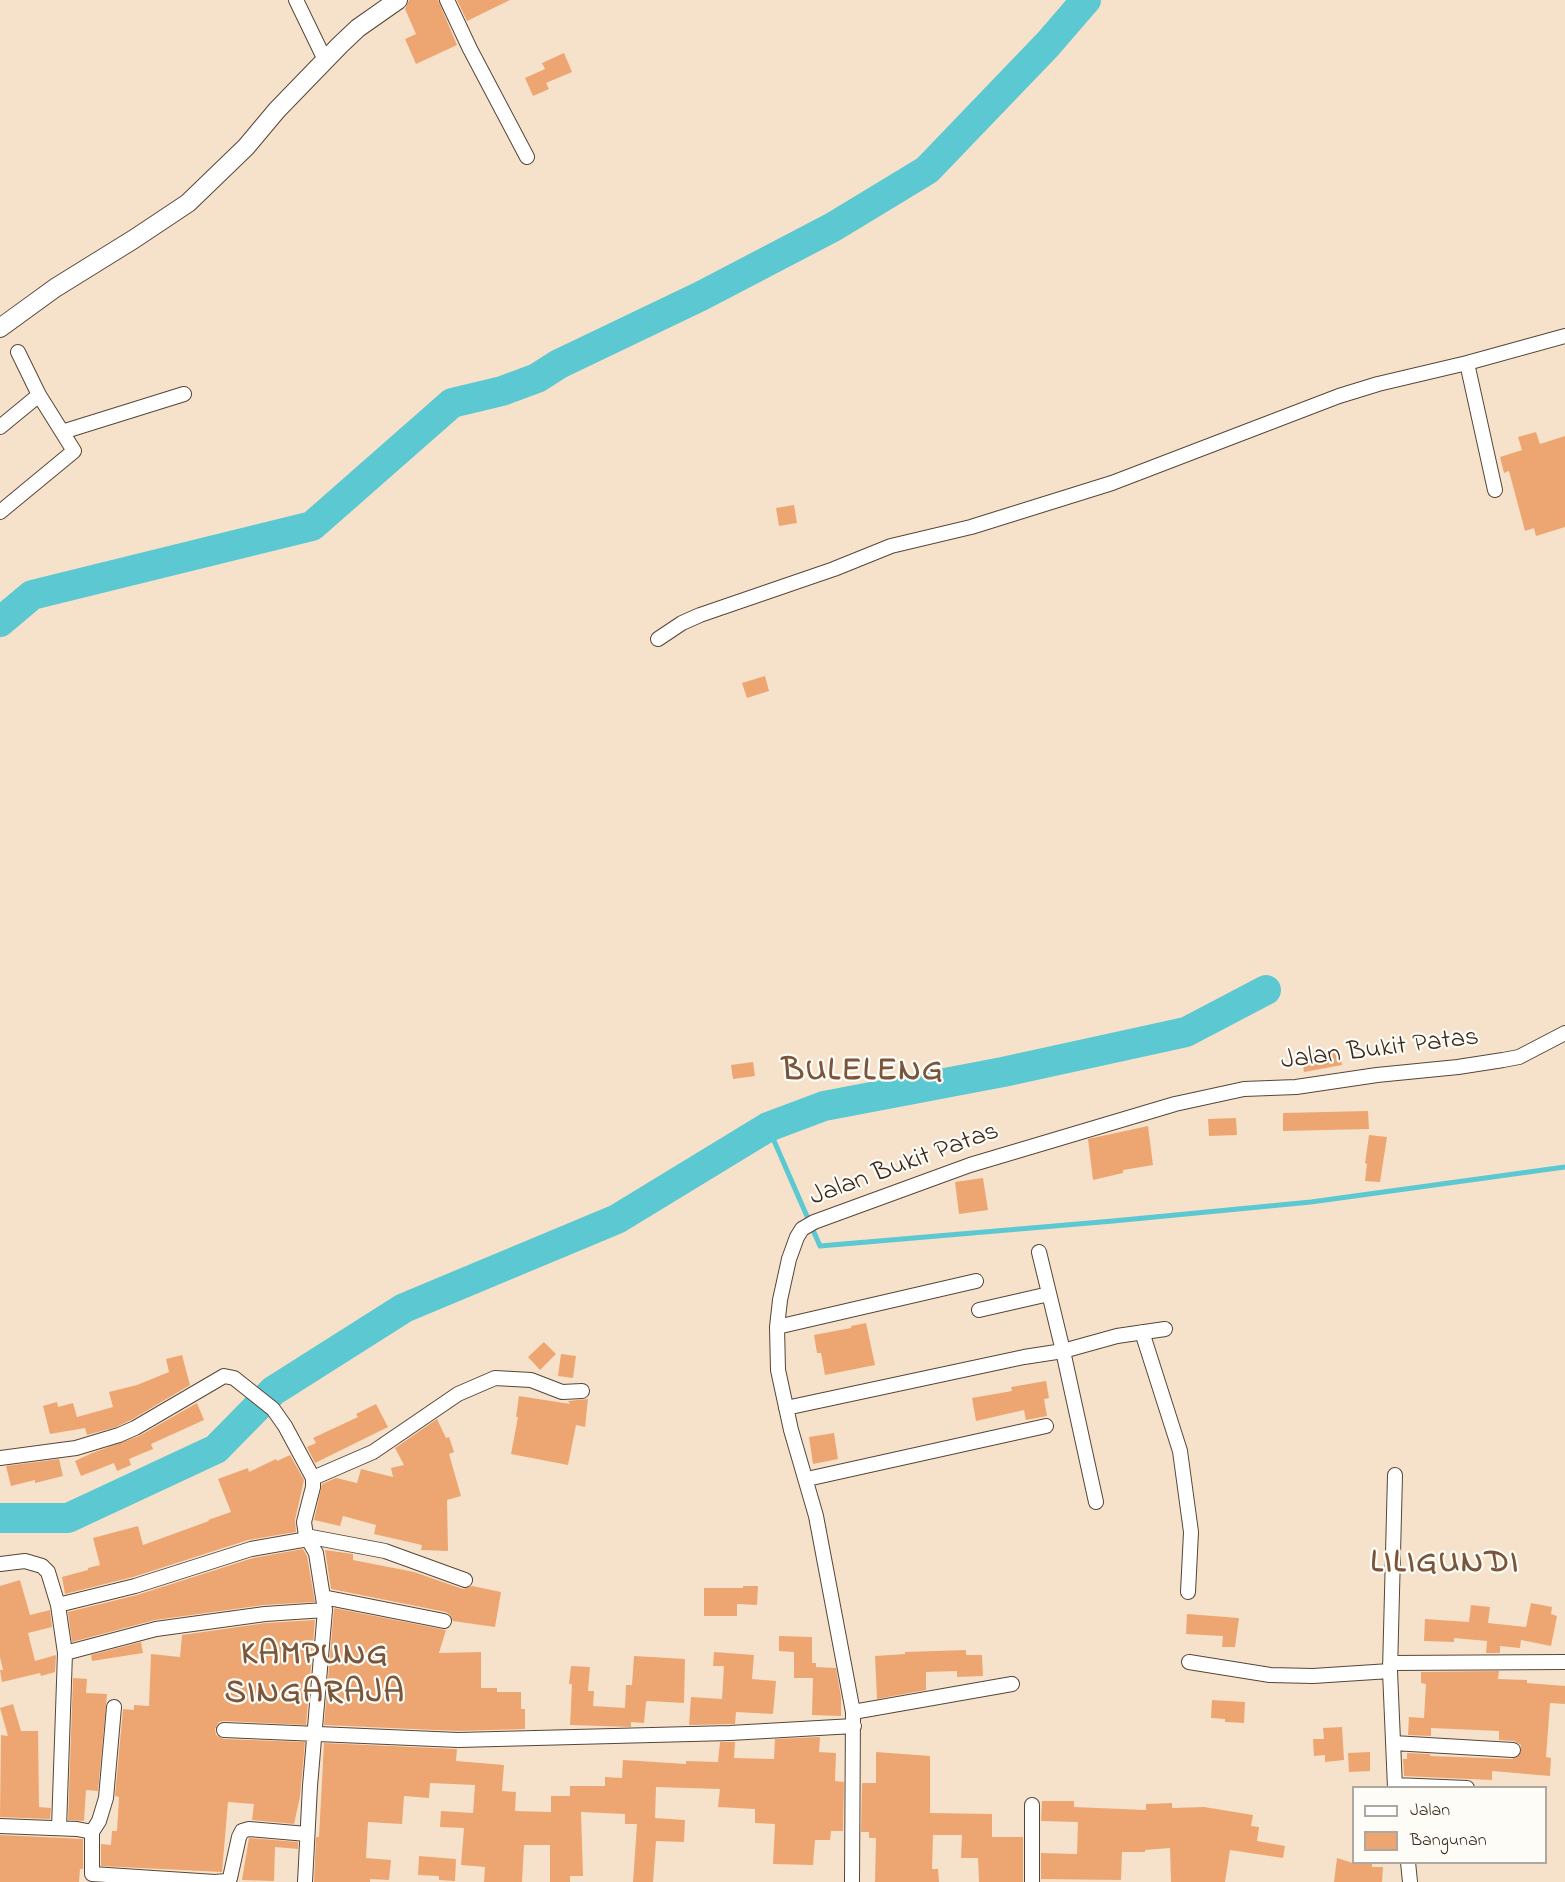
<!DOCTYPE html>
<style>
body{margin:0}
#map{position:relative;width:1565px;height:1882px;overflow:hidden;background:#f6e2ca;font-family:"Indie Flower",sans-serif}
canvas{display:block}
.legend{position:absolute;left:1352px;top:1786px;width:195px;height:78px;box-sizing:border-box;background:#fdfcf7;border:2px solid #afa8a0;margin:0;padding:8px 10px;list-style:none;font-size:18px;color:#3b2a1e}
.legend li{display:flex;align-items:center;gap:12px;height:30px}
.legend b{width:30px;border:2px solid #afa8a0}
</style>
<div id="map">
<canvas width="1565" height="1882"></canvas>
<ul class="legend">
<li><b style="height:8px;background:#fff"></b>Jalan</li>
<li><b style="height:16px;background:#eda672"></b>Bangunan</li>
</ul>
</div>
<script>
const context = document.querySelector('canvas').getContext('2d');
context.lineJoin = 'round';
const toPath = rows => new Path2D(rows.map(r => 'M' + r).join(''));
function stroke(path, color, width, dash) { context.strokeStyle = color; context.lineWidth = width; context.lineCap = dash ? 'butt' : 'round'; context.setLineDash(dash || []); context.stroke(path); }
function fill(path, color) { context.fillStyle = color; context.fill(path, 'evenodd'); }
function label(font, color, halo, rows, align = 'center') {
  context.font = font + ' "Indie Flower",sans-serif'; context.lineWidth = 4.5; context.setLineDash([]); context.textBaseline = 'middle'; context.strokeStyle = halo; context.fillStyle = color; for (const [text, x, y, turn = 0] of rows) {
    context.save(); context.translate(x, y); context.rotate((+turn || 0) * Math.PI / 180); context.textAlign = isNaN(turn) ? turn : align; if (halo) context.strokeText(text, 0, 0); context.fillText(text, 0, 0); context.restore();
  }
}
const stream = toPath([
 [768,1127,820,1246,1113,1221,1311,1202,1565,1167]
]);
const river = toPath([
 [0,622,32,595,312,526,452,403,502,391,537,378,559,364,701,296,833,227,927,170,1048,44,1086,0],
 [0,1518,68,1518,216,1449,273,1391,404,1308,617,1219,768,1127,824,1106,1003,1072,1186,1032,1266,990]
]);
const building = toPath([
 [409,0,438,0,457,45,416,64,405,39,416,34,405,9],
 [457,0,510,0,467,21],
 [564,53,572,72,546,83,549,89,533,96,525,78,545,69,542,63],
 [1536,432,1540,444,1565,436,1565,527,1536,536,1534,528,1525,531,1509,471,1504,473,1500,457,1522,450,1518,437],
 [794,505,797,523,779,526,776,508],
 [765,676,769,691,747,698,742,683],
 [1339,1048,1342,1065,1304,1072,1301,1054],
 [753,1062,755,1076,733,1079,731,1065],
 [1368,1111,1369,1129,1283,1131,1283,1113],
 [1236,1118,1237,1135,1209,1136,1208,1119],
 [1148,1126,1153,1165,1123,1170,1123,1173,1093,1180,1088,1139],
 [1369,1135,1387,1137,1380,1182,1365,1181,1367,1164,1365,1163],
 [983,1178,988,1210,959,1214,955,1182],
 [866,1323,875,1365,825,1375,821,1353,817,1353,814,1335,851,1328,851,1326],
 [544,1342,556,1354,540,1370,528,1357],
 [561,1354,576,1356,573,1378,558,1376],
 [182,1355,190,1385,131,1420,116,1427,87,1435,85,1428,50,1434,43,1406,57,1402,58,1407,73,1403,77,1417,113,1407,109,1392,137,1385,169,1372,166,1359],
 [1046,1381,1049,1398,1044,1399,1047,1416,1026,1420,1024,1410,976,1421,972,1398,1012,1391,1011,1387],
 [519,1396,570,1404,568,1401,588,1399,585,1427,576,1425,568,1465,511,1454,518,1417,516,1417],
 [197,1403,204,1420,151,1444,153,1449,129,1459,131,1465,117,1471,114,1463,81,1476,75,1461,92,1453,139,1436],
 [376,1404,388,1427,315,1463,307,1447,316,1443,313,1438,358,1417,356,1414],
 [437,1419,446,1438,449,1437,454,1452,449,1454,461,1496,447,1500,448,1551,421,1550,422,1545,374,1534,376,1525,343,1516,340,1526,314,1520,322,1484,336,1478,357,1483,361,1469,393,1477,391,1468,404,1465,395,1448],
 [834,1433,838,1459,813,1464,809,1437],
 [290,1455,304,1480,295,1520,296,1532,248,1540,133,1577,65,1594,62,1577,88,1570,88,1568,100,1565,93,1538,138,1526,143,1545,209,1521,208,1520,231,1512,218,1479,248,1468,249,1472,276,1459,277,1461],
 [59,1459,63,1476,35,1483,35,1480,11,1486,6,1466],
 [303,1549,307,1556,315,1602,264,1605,155,1620,72,1642,68,1612,137,1595,253,1558],
 [325,1550,353,1554,353,1560,414,1572,463,1589,472,1586,501,1592,495,1627,453,1621,450,1615,446,1612,331,1589],
 [20,1580,30,1615,50,1610,52,1627,28,1633,35,1661,56,1655,55,1672,41,1676,40,1673,2,1682,0,1670,3,1670,0,1657,0,1586],
 [743,1586,758,1586,757,1605,737,1604,737,1616,704,1616,704,1588,743,1588],
 [1531,1603,1552,1607,1551,1614,1557,1616,1551,1646,1521,1640,1520,1648,1500,1646,1500,1653,1486,1653,1487,1641,1454,1638,1454,1642,1424,1641,1425,1619,1469,1622,1471,1605,1490,1607,1488,1623,1526,1627],
 [334,1608,446,1630,439,1653,481,1652,481,1688,497,1688,497,1692,521,1692,521,1709,525,1709,525,1729,458,1731,324,1725],
 [1187,1614,1239,1618,1235,1647,1222,1647,1223,1636,1186,1634],
 [315,1620,306,1725,224,1721,219,1722,215,1729,216,1735,224,1739,305,1742,300,1797,294,1824,252,1820,254,1804,228,1802,222,1872,101,1866,101,1844,111,1845,112,1831,117,1831,119,1797,115,1796,123,1709,134,1710,134,1705,149,1706,151,1654,180,1657,182,1635,266,1623],
 [779,1636,812,1637,812,1663,816,1663,816,1667,836,1668,841,1697,841,1716,812,1715,813,1678,794,1678,794,1652,779,1651],
 [141,1642,143,1653,92,1661,91,1655],
 [966,1650,966,1655,982,1655,983,1676,957,1677,957,1671,926,1672,926,1690,877,1699,875,1656,905,1654,905,1652],
 [714,1652,754,1655,752,1679,776,1681,773,1714,736,1712,735,1724,689,1725,691,1697,722,1699,724,1666,713,1666],
 [634,1656,685,1659,684,1703,648,1701,646,1702,644,1723,631,1722,631,1727,570,1725,572,1684,569,1684,571,1666,590,1667,588,1691,594,1691,593,1706,625,1708,626,1685,632,1685],
 [1499,1671,1498,1679,1527,1680,1527,1683,1565,1686,1565,1704,1550,1703,1546,1757,1551,1758,1550,1776,1492,1771,1492,1780,1404,1776,1403,1759,1407,1759,1407,1753,1430,1754,1430,1756,1512,1759,1520,1755,1521,1745,1514,1741,1499,1740,1499,1731,1431,1728,1431,1736,1408,1735,1409,1717,1424,1718,1426,1684,1421,1683,1421,1672],
 [73,1678,87,1679,86,1693,107,1694,98,1791,86,1790,84,1821,68,1820],
 [1212,1700,1245,1702,1244,1723,1225,1722,1225,1719,1211,1718],
 [13,1704,21,1731,38,1731,39,1807,51,1808,50,1819,0,1817,1,1735,8,1736,0,1708],
 [1342,1727,1344,1760,1325,1762,1325,1755,1314,1756,1313,1739,1324,1739,1323,1728],
 [820,1737,819,1752,836,1753,835,1781,844,1782,843,1831,831,1831,830,1840,815,1840,813,1865,773,1864,775,1824,755,1823,755,1809,718,1807,720,1789,656,1787,655,1818,685,1820,684,1842,656,1841,653,1882,633,1882,637,1824,625,1824,625,1814,581,1812,583,1876,570,1876,570,1882,550,1882,550,1845,524,1845,522,1882,484,1882,485,1867,461,1865,464,1828,440,1827,441,1811,473,1813,475,1785,430,1783,429,1798,404,1796,402,1824,368,1822,366,1858,391,1860,389,1880,370,1879,370,1882,314,1882,316,1837,319,1837,324,1743,457,1749,456,1761,504,1765,502,1791,516,1792,515,1811,551,1812,551,1796,570,1796,570,1786,605,1786,605,1777,622,1778,623,1760,686,1764,686,1761,718,1762,720,1742,735,1742,734,1758,774,1759,775,1739],
 [876,1752,930,1756,930,1813,992,1814,992,1837,1023,1837,1023,1882,979,1882,978,1858,961,1858,962,1835,933,1835,932,1869,938,1869,939,1882,875,1882,876,1838,869,1838,869,1832,861,1832,862,1783,876,1783],
 [1370,1752,1370,1771,1349,1772,1348,1753],
 [1042,1801,1074,1801,1074,1807,1146,1810,1146,1804,1172,1803,1172,1808,1204,1807,1253,1815,1251,1826,1259,1827,1257,1841,1285,1846,1283,1858,1230,1850,1225,1882,1171,1882,1170,1848,1145,1850,1145,1852,1122,1852,1121,1880,1041,1879,1041,1853,1077,1854,1078,1822,1041,1821],
 [0,1835,83,1839,83,1869,80,1869,79,1882,0,1882],
 [249,1838,298,1842,298,1849,275,1847,274,1881,242,1880],
 [419,1856,456,1859,455,1881,439,1880,439,1876,418,1875],
 [1337,1858,1353,1863,1372,1863,1372,1867,1383,1867,1382,1882,1334,1882]
]);
const minor = toPath([
 [296,0,325,60],
 [447,0,470,49,527,157],
 [1467,363,1495,490],
 [0,427,39,395],
 [62,432,184,394],
 [0,512,74,451,39,395,18,352],
 [658,639,682,623,700,615,834,569,891,546,971,527,1112,483,1339,396,1378,384,1467,363,1565,336],
 [1039,1252,1063,1351,1117,1336,1165,1329],
 [979,1310,1049,1294],
 [777,1327,976,1281],
 [1142,1332,1180,1451,1191,1532,1188,1592],
 [786,1408,1024,1357,1063,1351,1096,1502],
 [0,1458,76,1448,119,1435,135,1428,224,1376,234,1378,273,1409,285,1426,313,1478,313,1487,304,1522,306,1536,316,1553,325,1610,310,1786,305,1882],
 [1395,1475,1390,1671,1395,1788],
 [313,1478,373,1452,458,1394,495,1378,531,1380,562,1392,582,1391],
 [807,1479,1046,1426],
 [306,1536,385,1551,465,1580],
 [0,1564,25,1561,42,1566,48,1572,58,1605,65,1653,59,1828],
 [323,1597,444,1621],
 [58,1605,135,1586,251,1549,308,1539],
 [65,1653,156,1629,265,1614,325,1610],
 [1189,1662,1270,1675,1313,1676,1390,1671],
 [1390,1663,1565,1662],
 [853,1712,1012,1684],
 [224,1730,458,1740,730,1733,854,1726],
 [1393,1743,1513,1750],
 [1395,1785,1467,1788],
 [0,1826,77,1829,92,1832,92,1874,215,1882,226,1881,230,1878,239,1837,242,1831,249,1829,307,1834],
 [92,1832,99,1821,106,1798,114,1707],
 [1408,1862,1410,1882],
 [852,1882,853,1712,816,1516,791,1430,778,1370,777,1327,780,1300,789,1259,797,1237,802,1229,814,1222,970,1165,1175,1104,1244,1089,1296,1087,1377,1075,1458,1067,1503,1060,1519,1057,1565,1033],
 [1032,1882,1032,1805]
]);
const tertiary = toPath([
 [0,328,55,288,134,239,188,203,246,147,277,110,340,45,358,28,398,0]
]);
const streetNames = [
 ["Jalan Bukit Patas",1380,1051,-7],
 ["Jalan Bukit Patas",905,1166,-20]
];
const districtNames = [
 ["BULELENG",863,1074],
 ["LILIGUNDI",1445,1566],
 ["KAMPUNG",315,1658],
 ["SINGARAJA",315,1696]
];
stroke(stream, '#5cc9d2', 5);
stroke(river, '#5cc9d2', 30);
fill(building, '#eda672');
stroke(minor, '#574638', 16);
stroke(tertiary, '#574638', 20);
stroke(minor, '#fff', 14);
stroke(tertiary, '#fff', 18);
label('27px', '#3b2a1e', '#fdfcf7', streetNames);
context.letterSpacing = '1.5px';
label('bold 33px', '#79553b', '#fdfcf7', districtNames);
context.letterSpacing = '0px';
</script>
